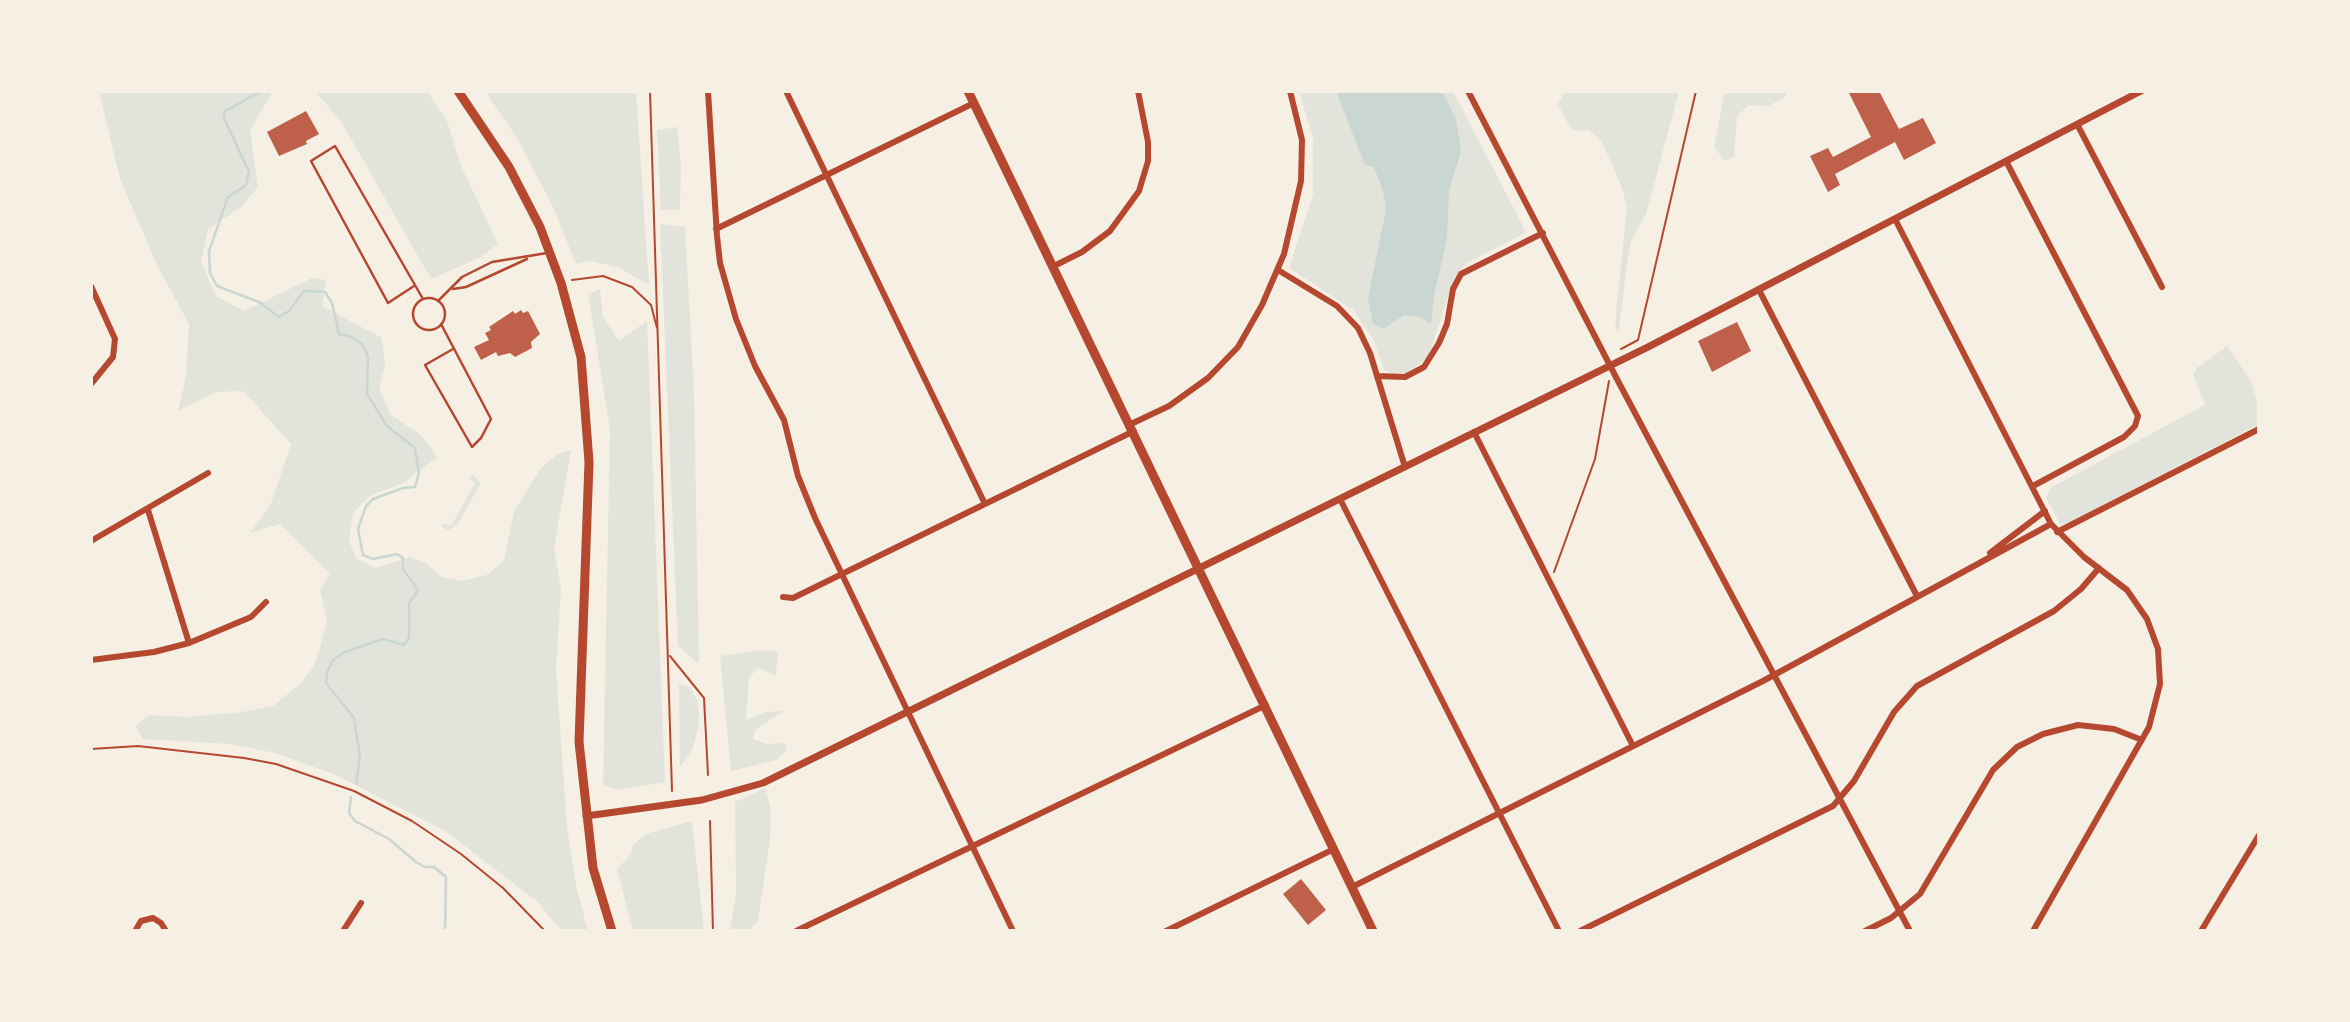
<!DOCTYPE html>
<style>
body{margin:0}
#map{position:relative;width:2350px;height:1022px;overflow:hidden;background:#f6efe4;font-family:Commissioner,sans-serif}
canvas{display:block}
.frame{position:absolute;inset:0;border:93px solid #f6efe4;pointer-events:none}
</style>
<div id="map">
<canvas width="2350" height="1022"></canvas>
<div class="frame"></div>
</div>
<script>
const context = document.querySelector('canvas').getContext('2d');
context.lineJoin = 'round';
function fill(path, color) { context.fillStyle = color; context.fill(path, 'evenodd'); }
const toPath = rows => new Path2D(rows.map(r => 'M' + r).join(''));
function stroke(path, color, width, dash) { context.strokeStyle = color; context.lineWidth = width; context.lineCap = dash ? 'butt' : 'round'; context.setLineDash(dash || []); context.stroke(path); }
const green = toPath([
 [99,91,273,91,250,130,258,187,241,207,208,229,201,262,217,297,244,311,312,278,326,280,322,306,382,338,385,366,379,388,390,414,421,435,437,457,405,482,370,496,353,513,349,540,356,558,375,568,410,557,426,563,442,577,461,581,487,575,504,561,514,512,541,468,559,453,571,450,554,548,561,589,556,669,567,827,577,890,588,931,561,931,538,902,445,831,336,775,275,753,229,744,143,739,135,726,150,715,187,717,242,712,273,706,301,683,314,666,320,648,327,620,320,590,330,573,280,524,250,533,270,506,291,444,257,406,242,391,216,392,178,411,186,376,189,324,157,265,120,179],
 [315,91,427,91,447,121,462,168,498,244,481,257,431,279,342,123],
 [485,91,636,91,649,285,619,268,591,261,576,264,553,207,517,138],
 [1299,91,1453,91,1523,226,1525,233,1467,263,1454,278,1428,358,1406,373,1395,375,1384,370,1373,339,1353,310,1289,268,1313,195,1313,138],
 [1565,91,1679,91,1646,214,1631,241,1628,256,1618,336,1615,323,1627,207,1622,188,1602,142,1589,130,1574,131,1565,119,1558,104],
 [1725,91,1788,91,1783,99,1768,106,1749,105,1737,116,1734,157,1725,161,1714,147],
 [677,127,681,164,680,210,661,210,657,130],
 [660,224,685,227,694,391,699,664,678,646],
 [600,289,603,317,619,341,647,321,665,782,618,790,603,785,610,429,588,294],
 [2227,346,2251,381,2259,410,2259,424,2068,523,2060,524,2046,498,2050,488,2205,405,2193,374,2197,368],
 [472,474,481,483,457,525,448,530,442,527,443,523,451,526,475,483,469,478],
 [764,650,778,651,776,676,758,668,749,678,746,720,766,712,784,711,756,729,753,739,767,744,785,743,787,751,776,760,731,771,720,656],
 [679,684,690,687,698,703,699,726,691,753,680,766],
 [765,788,771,809,770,839,758,921,749,931,730,931,736,894,735,802],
 [692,821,704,931,633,931,617,869,631,854,633,845,646,834]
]);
const water = toPath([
 [1336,91,1442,91,1456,119,1461,151,1449,191,1447,238,1434,296,1431,324,1419,317,1404,315,1383,329,1373,324,1368,298,1386,210,1383,191,1374,167,1365,165]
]);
const stream = toPath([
 [261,91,224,112,224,118,249,172,246,185,228,197,209,251,210,273,217,286,259,302,279,317,289,311,304,291,325,292,332,303,339,334,352,337,363,345,368,357,367,394,387,426,415,448,419,473,415,487,403,488,373,499,366,506,358,529,363,555,373,559,397,554,403,558,403,569,418,590,409,604,409,638,404,645,383,639,345,652,333,660,327,672,326,683,354,718,360,756,356,784],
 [351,797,349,813,355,821,389,839,416,862,425,867,434,867,446,877,445,931]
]);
const building = toPath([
 [1848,91,1879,91,1899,129,1923,118,1936,143,1904,160,1895,142,1835,174,1840,185,1828,192,1810,156,1828,148,1833,157,1871,137],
 [306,111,319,134,306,141,307,144,279,156,267,132],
 [521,310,523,313,528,311,540,334,531,342,532,348,515,357,510,353,498,356,496,352,481,360,474,347,489,340,485,333,491,330,489,327,513,311,515,314],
 [1737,322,1751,351,1712,372,1698,341],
 [1301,879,1326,910,1308,925,1283,894]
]);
const path = toPath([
 [650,91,672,791],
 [572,280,603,276,632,287,651,305,657,328],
 [1621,349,1638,340,1696,91],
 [1554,572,1595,459,1609,381],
 [670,656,704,698,708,775],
 [91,749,138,746,244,758,276,764,354,791,412,821,461,854,503,888,545,931],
 [710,821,713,931]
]);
const service = toPath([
 [414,286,388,303,311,161,335,146,423,299],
 [453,289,466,287,527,259],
 '413 314a16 16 0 1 1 32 0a16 16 0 1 1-32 0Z',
 [438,301,462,277,492,262,547,253],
 [441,324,491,419,481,438,472,447,425,365,453,349]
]);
const minor = toPath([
 [708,91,717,236,720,263,736,319,755,366,784,420,798,476,815,518,1013,931],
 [786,91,985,504],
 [1468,91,1618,381,1910,931],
 [2077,124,2162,287],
 [2006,161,2138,416,2135,426,2124,437,2033,486],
 [1895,219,2051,524,2084,557,2127,590,2147,619,2158,649,2160,684,2149,727,2033,931],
 [716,229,974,103],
 [1054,266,1082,252,1110,231,1139,191,1148,161,1148,142,1138,91],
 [1278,270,1337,306,1358,328,1370,353,1405,467],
 [91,286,115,339,113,357,91,384],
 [1759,290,1917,596],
 [1377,376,1405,377,1424,367,1439,343,1447,324,1453,289,1461,274,1543,233],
 [1131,424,1169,406,1208,378,1238,347,1262,305,1284,254,1301,181,1302,140,1290,91],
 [1474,432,1633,746],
 [1340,499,1559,931],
 [148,510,189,643],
 [2057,532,2259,429],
 [91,541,208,473],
 [1990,553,2045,511],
 [783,597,793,598,1134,431],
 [91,660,154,652,189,643,251,617,266,602],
 [1352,887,1763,681,2051,524],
 [135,931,141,921,153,918,161,923,166,931],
 [343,931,361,903],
 [796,931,1266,705],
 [1166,931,1334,849],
 [1580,931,1833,806,1854,781,1894,712,1917,686,2054,611,2081,589,2099,568],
 [1865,931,1891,918,1920,894,1993,770,2017,747,2043,734,2078,725,2114,729,2142,740],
 [2201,931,2259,835]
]);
const tertiary = toPath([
 [586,816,702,800,763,783,1648,347,2141,91]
]);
const secondary = toPath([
 [458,91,509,167,540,227,561,283,581,357,589,462,579,742,593,868,612,931],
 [968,91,1373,931]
]);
fill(green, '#e2e4dc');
fill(water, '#c9d6d2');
stroke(stream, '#c9d6d2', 2.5);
fill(building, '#bf614a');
stroke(path, '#b5482f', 2);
stroke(service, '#b5482f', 2.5);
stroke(minor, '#b5482f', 6);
stroke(tertiary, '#b5482f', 7);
stroke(secondary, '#b5482f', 9);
</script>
